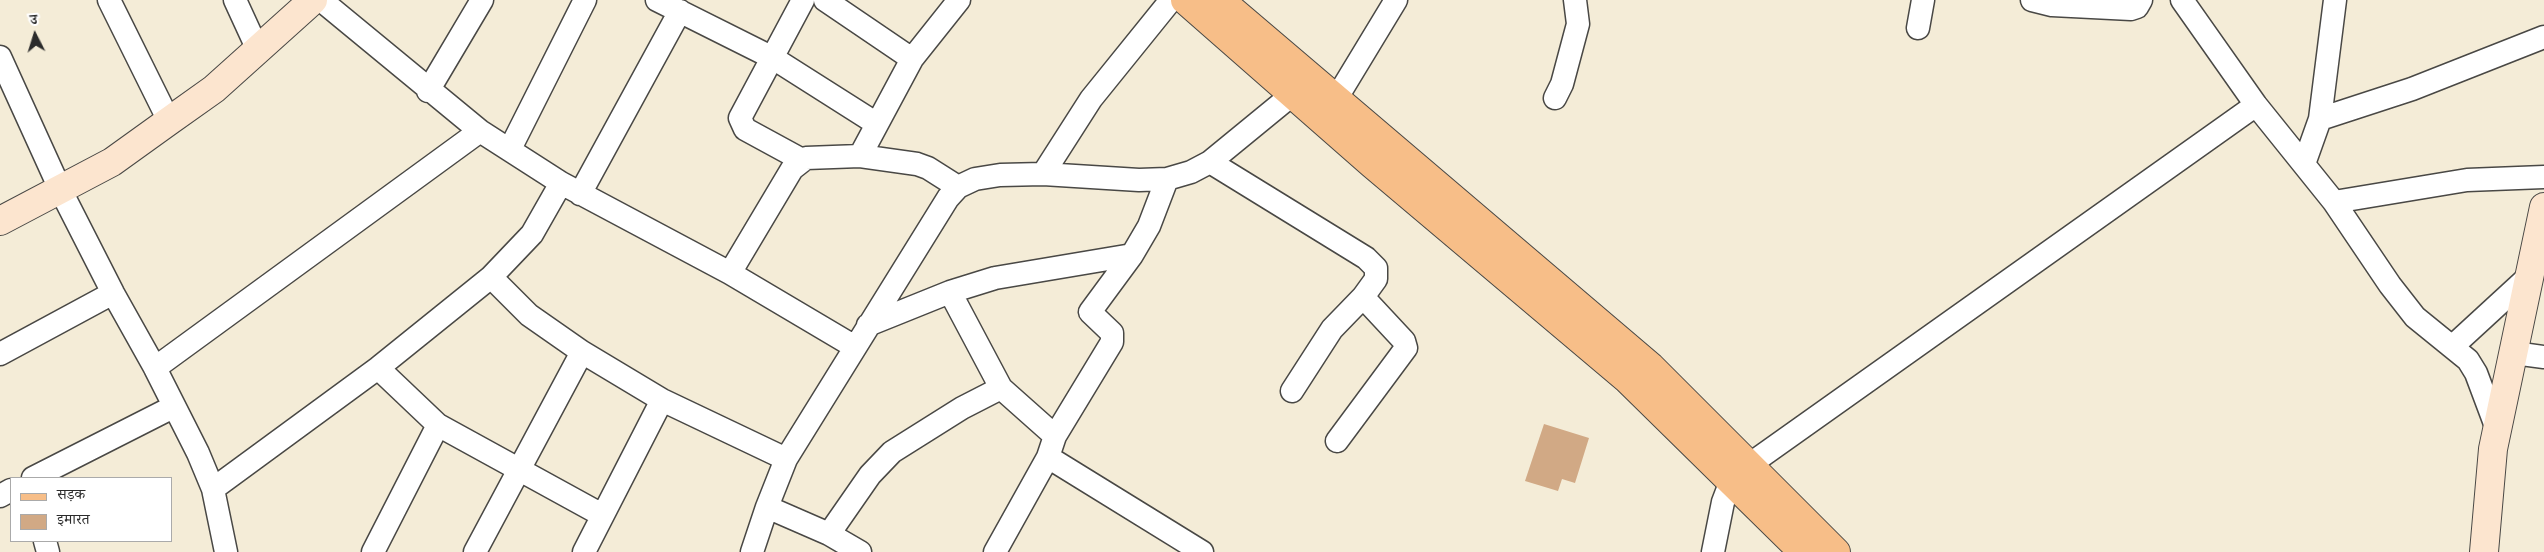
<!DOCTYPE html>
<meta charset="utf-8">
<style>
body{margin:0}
#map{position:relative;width:2544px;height:552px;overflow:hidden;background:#f4ecd7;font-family:"IM FELL English","Noto Serif Devanagari",serif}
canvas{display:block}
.legend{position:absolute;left:10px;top:477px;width:162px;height:65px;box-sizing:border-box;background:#fff;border:1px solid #aaa;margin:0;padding:6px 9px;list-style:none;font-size:15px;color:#2b2b2b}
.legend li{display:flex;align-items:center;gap:10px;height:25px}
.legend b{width:25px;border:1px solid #aaa}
.north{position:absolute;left:10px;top:10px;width:50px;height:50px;-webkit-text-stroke:4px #fff;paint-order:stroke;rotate:355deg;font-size:14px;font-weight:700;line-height:20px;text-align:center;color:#2b2b2b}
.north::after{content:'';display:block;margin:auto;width:18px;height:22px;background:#2b2b2b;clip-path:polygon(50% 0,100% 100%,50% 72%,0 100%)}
</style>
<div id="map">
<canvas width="2544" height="552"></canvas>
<ul class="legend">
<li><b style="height:6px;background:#f7be88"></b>सड़क</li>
<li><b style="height:14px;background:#d1a985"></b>इमारत</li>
</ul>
<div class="north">उ</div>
</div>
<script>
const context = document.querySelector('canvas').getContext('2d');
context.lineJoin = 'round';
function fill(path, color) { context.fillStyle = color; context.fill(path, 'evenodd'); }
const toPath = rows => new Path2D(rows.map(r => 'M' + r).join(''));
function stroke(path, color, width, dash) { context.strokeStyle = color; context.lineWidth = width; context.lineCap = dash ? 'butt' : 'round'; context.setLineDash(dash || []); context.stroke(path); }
const building = toPath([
 [1544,424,1589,438,1575,483,1562,479,1558,491,1525,481]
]);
const street = toPath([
 [109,0,169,121],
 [235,0,258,50],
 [321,0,480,131,561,183,730,273,855,347],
 [657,0,773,58,877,124],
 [825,0,912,59,959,0],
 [2032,0,2052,5,2131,9,2137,7,2141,0],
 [2182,0,2256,105,2334,202,2390,285,2415,317,2468,360,2476,373,2497,429],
 [1918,28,1923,0],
 [0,57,60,189,113,293,155,368,198,453,213,489,226,552],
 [428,91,482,0],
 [1555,98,1562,84,1578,24,1575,0],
 [1325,111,1336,99,1396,0],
 [2320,119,2412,89,2544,37],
 [510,149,585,0],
 [860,156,912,59],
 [802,160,745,129,740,118,803,0],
 [1210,162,1366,258,1376,268,1376,279,1363,297,1332,329,1292,391],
 [2304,164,2320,119,2335,0],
 [1043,174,1091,99,1171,0],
 [580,194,680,11],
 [2334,202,2467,180,2544,177],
 [730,273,792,169,806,158,860,156,917,164,928,168,958,187],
 [491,277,529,315,582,352,662,400,786,459],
 [950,292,1001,388,1055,436],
 [868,325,950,292,995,278,1132,255,1149,226,1167,179],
 [2453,346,2527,278],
 [2514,353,2544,357],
 [0,354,113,293],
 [155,368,480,131],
 [378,368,438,425,602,515],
 [1337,441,1406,348,1404,341,1363,297],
 [1048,457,1202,552],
 [33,478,173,407],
 [213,489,378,368,491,277,532,234,561,183],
 [0,496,11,490],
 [767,507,829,534,860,552],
 [829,534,870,475,892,452,962,408,1001,388],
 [45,541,48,552],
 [373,552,438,425],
 [475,552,582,352],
 [584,552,662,400],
 [752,552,767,507,786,459,948,198,958,187,975,179,1000,175,1043,174,1139,180,1167,179,1191,172,1210,162,1293,94,1303,82],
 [995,552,1048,457,1055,436,1112,342,1112,333,1090,312,1132,255],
 [1713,552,1723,502,1731,481,1749,465,2256,105]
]);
const secondary = toPath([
 [0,221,112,162,169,121,214,89,313,0],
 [2484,552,2493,449,2544,207]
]);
const primary = toPath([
 [1185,0,1372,164,1627,379,1803,552],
 [1220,0,1651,367,1836,552]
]);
fill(building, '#d1a985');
stroke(street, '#494845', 25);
stroke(secondary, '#494845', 30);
stroke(primary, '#494845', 30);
stroke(street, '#fff', 22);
stroke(secondary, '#fce5cf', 28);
stroke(primary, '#f7be88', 28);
</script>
